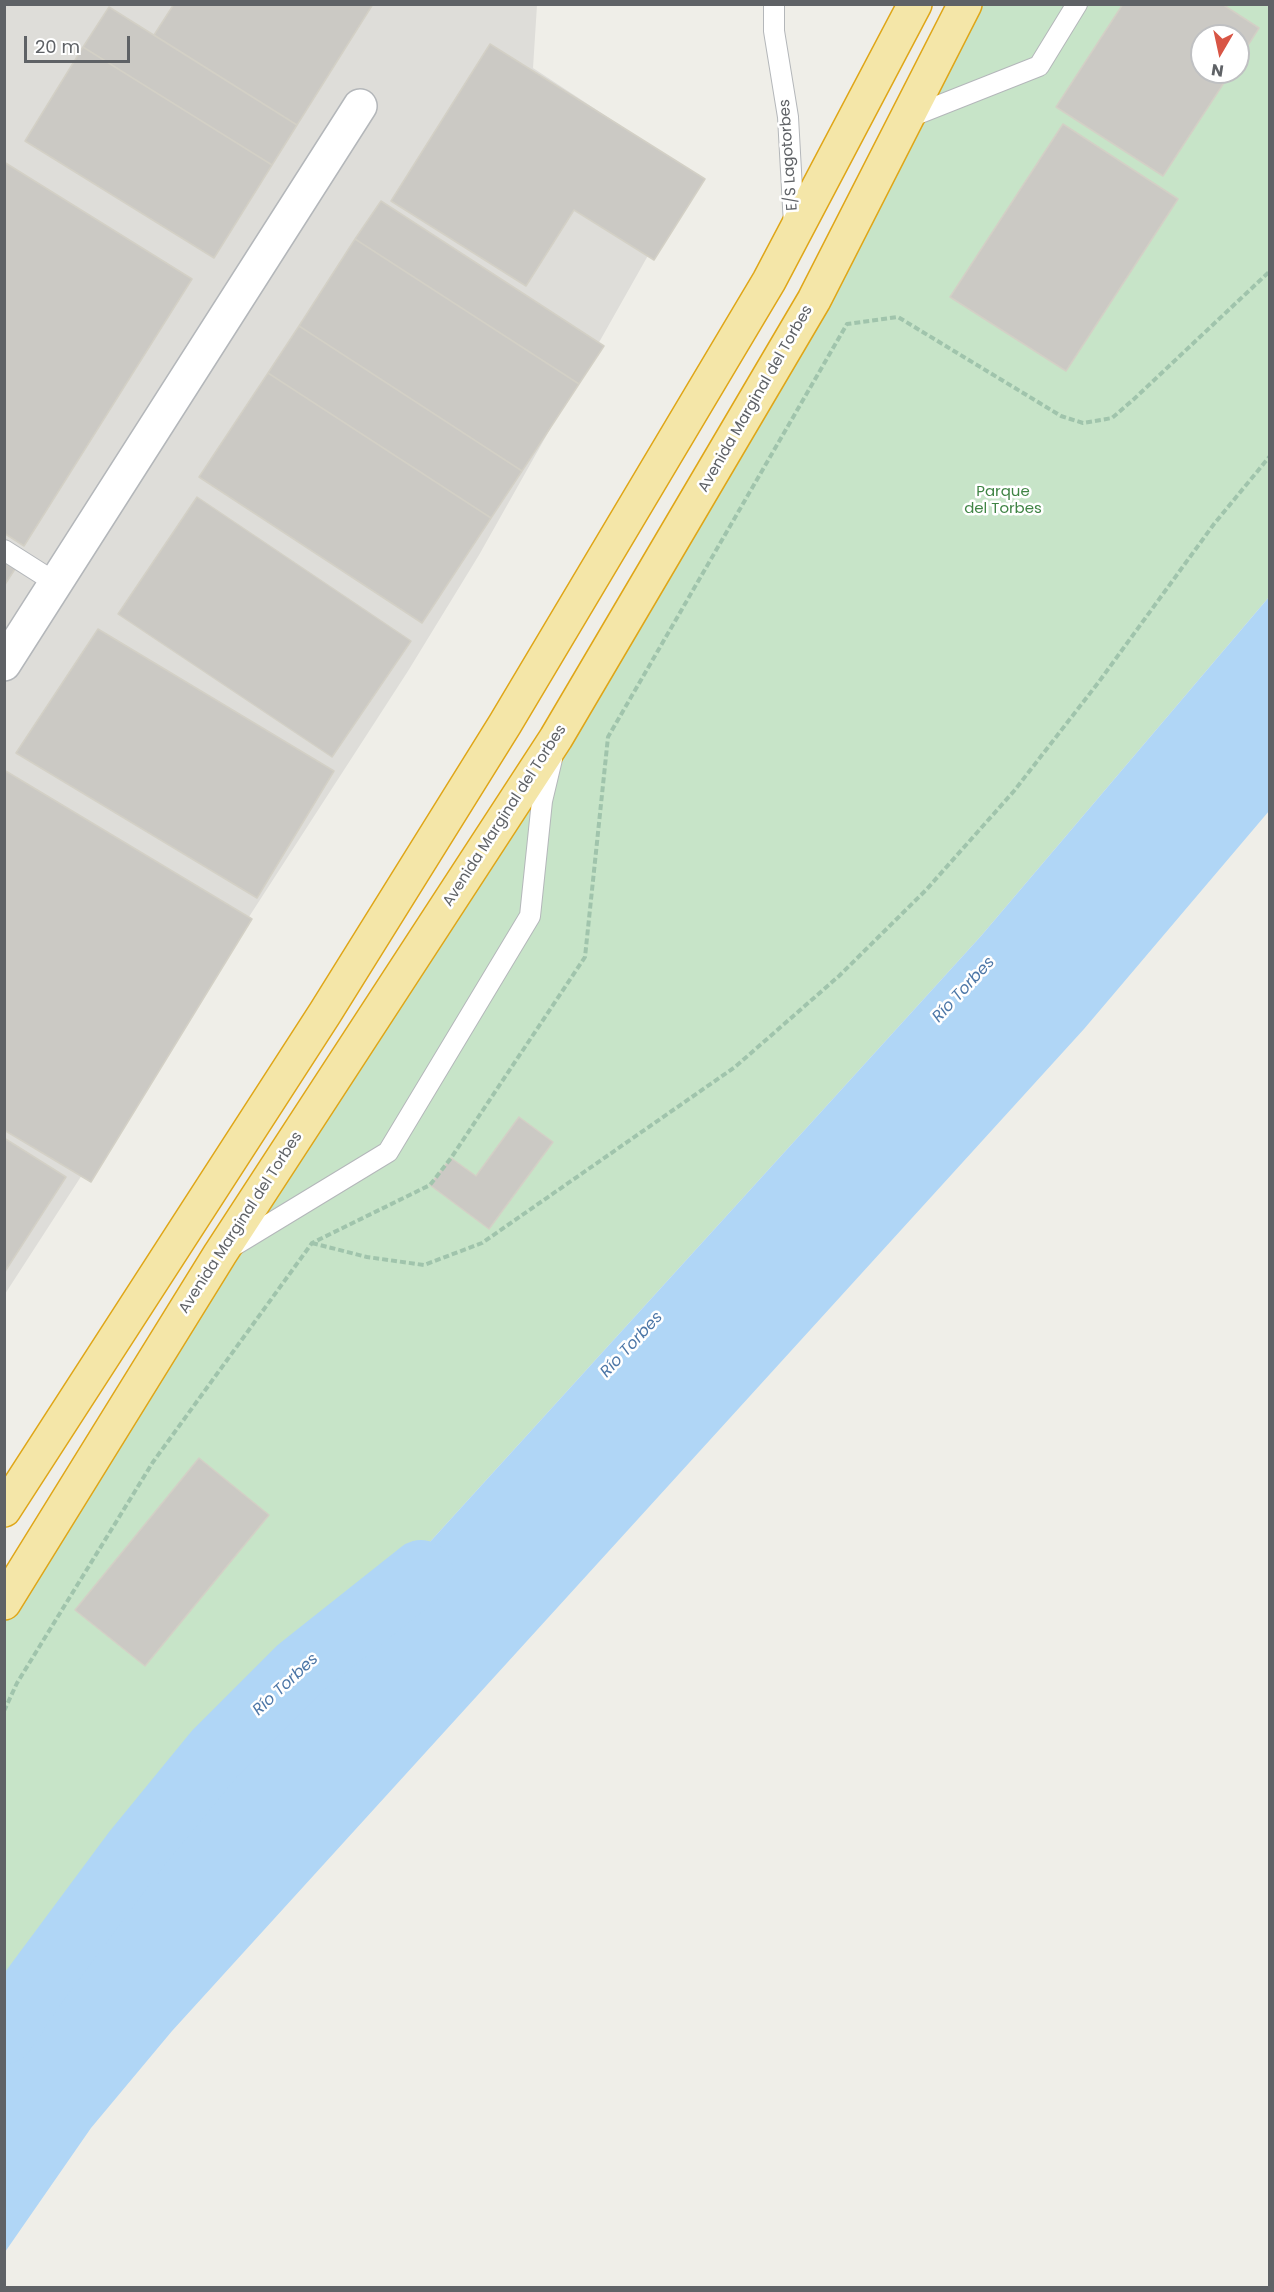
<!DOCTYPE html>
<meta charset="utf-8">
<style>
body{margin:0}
#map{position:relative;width:1274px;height:2292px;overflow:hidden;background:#efeee8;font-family:Poppins,sans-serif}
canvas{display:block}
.frame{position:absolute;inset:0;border:6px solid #5f6266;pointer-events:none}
.north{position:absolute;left:1190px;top:24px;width:60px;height:60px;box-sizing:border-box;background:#fff;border:2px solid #bfc0c2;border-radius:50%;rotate:189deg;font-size:16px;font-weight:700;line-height:24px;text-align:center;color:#5f6266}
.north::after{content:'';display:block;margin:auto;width:21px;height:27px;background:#d85545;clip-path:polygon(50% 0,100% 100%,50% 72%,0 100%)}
.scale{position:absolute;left:24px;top:36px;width:106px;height:27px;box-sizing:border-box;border:3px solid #5f6266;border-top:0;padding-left:8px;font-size:18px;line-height:21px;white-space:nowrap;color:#5f6266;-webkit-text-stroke:4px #fff;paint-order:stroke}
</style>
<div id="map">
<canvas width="1274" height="2292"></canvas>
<div class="frame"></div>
<div class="north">N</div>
<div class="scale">20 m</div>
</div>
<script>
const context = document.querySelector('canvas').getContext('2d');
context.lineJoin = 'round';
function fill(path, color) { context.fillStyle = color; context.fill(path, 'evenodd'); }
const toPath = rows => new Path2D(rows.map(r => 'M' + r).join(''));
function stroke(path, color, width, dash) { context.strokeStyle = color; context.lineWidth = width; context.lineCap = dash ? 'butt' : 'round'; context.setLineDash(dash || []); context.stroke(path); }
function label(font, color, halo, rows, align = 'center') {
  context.font = font + ' Poppins,sans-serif'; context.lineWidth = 5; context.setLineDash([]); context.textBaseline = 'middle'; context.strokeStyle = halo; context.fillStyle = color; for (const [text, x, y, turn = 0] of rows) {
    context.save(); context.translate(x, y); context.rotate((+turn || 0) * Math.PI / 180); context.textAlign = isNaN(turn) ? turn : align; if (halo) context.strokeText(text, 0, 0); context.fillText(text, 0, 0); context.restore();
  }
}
const industrial = toPath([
 [5,5,537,5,533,68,694,174,479,555,408,671,5,1294]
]);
const green = toPath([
 [965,5,1269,5,1269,597,981,936,67,1941,5,2015,4,1603,556,738],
 [1202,36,1238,36,1238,72,1202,72]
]);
const water = toPath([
 [1269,597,1269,811,1084,1029,172,2031,91,2128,5,2252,5,2015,67,1941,981,936]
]);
const river = toPath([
 [4,2032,30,1992,134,1852,215,1753,300,1668,421,1572]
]);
const building = toPath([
 [174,4,373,4,297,125,154,35,174,4],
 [1123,4,1222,4,1259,28,1238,61,1238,36,1202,36,1202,72,1231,72,1163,176,1056,107,1123,4],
 [109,7,297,125,272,165,83,47,109,7],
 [490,44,705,179,654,260,574,210,526,286,391,201,490,44],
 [83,47,272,165,214,258,25,141,83,47],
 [1063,124,1178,199,1066,371,950,297,1063,124],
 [4,162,192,279,24,546,4,533,4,162],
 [381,201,604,346,579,384,355,239,381,201],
 [355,239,579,384,522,471,299,326,355,239],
 [299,326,522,471,491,518,268,373,299,326],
 [268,373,491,518,422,623,199,477,268,373],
 [197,497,411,641,332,757,118,614,197,497],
 [4,563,15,569,4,586,4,563],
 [98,629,334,771,257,898,16,753,98,629],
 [4,770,252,919,91,1182,4,1130,4,770],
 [519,1117,553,1142,489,1229,430,1185,451,1158,476,1176,519,1117],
 [4,1138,66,1177,4,1273,4,1138],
 [199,1458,269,1515,145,1666,75,1610,199,1458]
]);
const path = toPath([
 [312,1243,367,1257,424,1265,482,1243,735,1067,839,976,926,890,1014,791,1098,683,1214,524,1270,456],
 [4,1711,17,1683,153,1462,312,1243,430,1185,451,1158,585,957,608,737,847,324,898,317,1061,416,1083,423,1112,418,1134,399,1270,271]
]);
const service = toPath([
 [774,4,774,31,788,117,794,225],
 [910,117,1039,66,1077,4],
 [4,550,56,583],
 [230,1248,388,1152,530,916,542,801,552,759]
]);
const minor = toPath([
 [4,664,360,106]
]);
const trunk = toPath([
 [4,1510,325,1013,505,724,769,281,915,4],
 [4,1603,220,1254,556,738,814,300,965,4]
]);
const streetNames = [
 ["E/S Lagotorbes",789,155,-94],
 ["Avenida Marginal del Torbes",756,399,-60],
 ["Avenida Marginal del Torbes",505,816,-57],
 ["Avenida Marginal del Torbes",241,1223,-57]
];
const parkNames = [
 ["Parque",1003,492],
 ["del Torbes",1003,509]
];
const waterNames = [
 ["Río Torbes",964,990,-47],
 ["Río Torbes",632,1345,-47],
 ["Río Torbes",286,1685,-43]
];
fill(industrial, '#deddd9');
fill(green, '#c7e4c8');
fill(water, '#b0d6f6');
stroke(river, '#b0d6f6', 64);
fill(building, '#cbc9c4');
stroke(building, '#d3d0c6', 1.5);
stroke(service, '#b4b7ba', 22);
stroke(minor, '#b4b7ba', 36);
stroke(trunk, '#dfa618', 36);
stroke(path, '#a0c4ac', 4, [6, 3]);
stroke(service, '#fff', 20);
stroke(minor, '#fff', 33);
stroke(trunk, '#f4e6a8', 33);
label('15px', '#5f6266', '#fff', streetNames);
label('15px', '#408445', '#fff', parkNames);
label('italic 16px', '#4d77a7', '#fff', waterNames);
</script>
